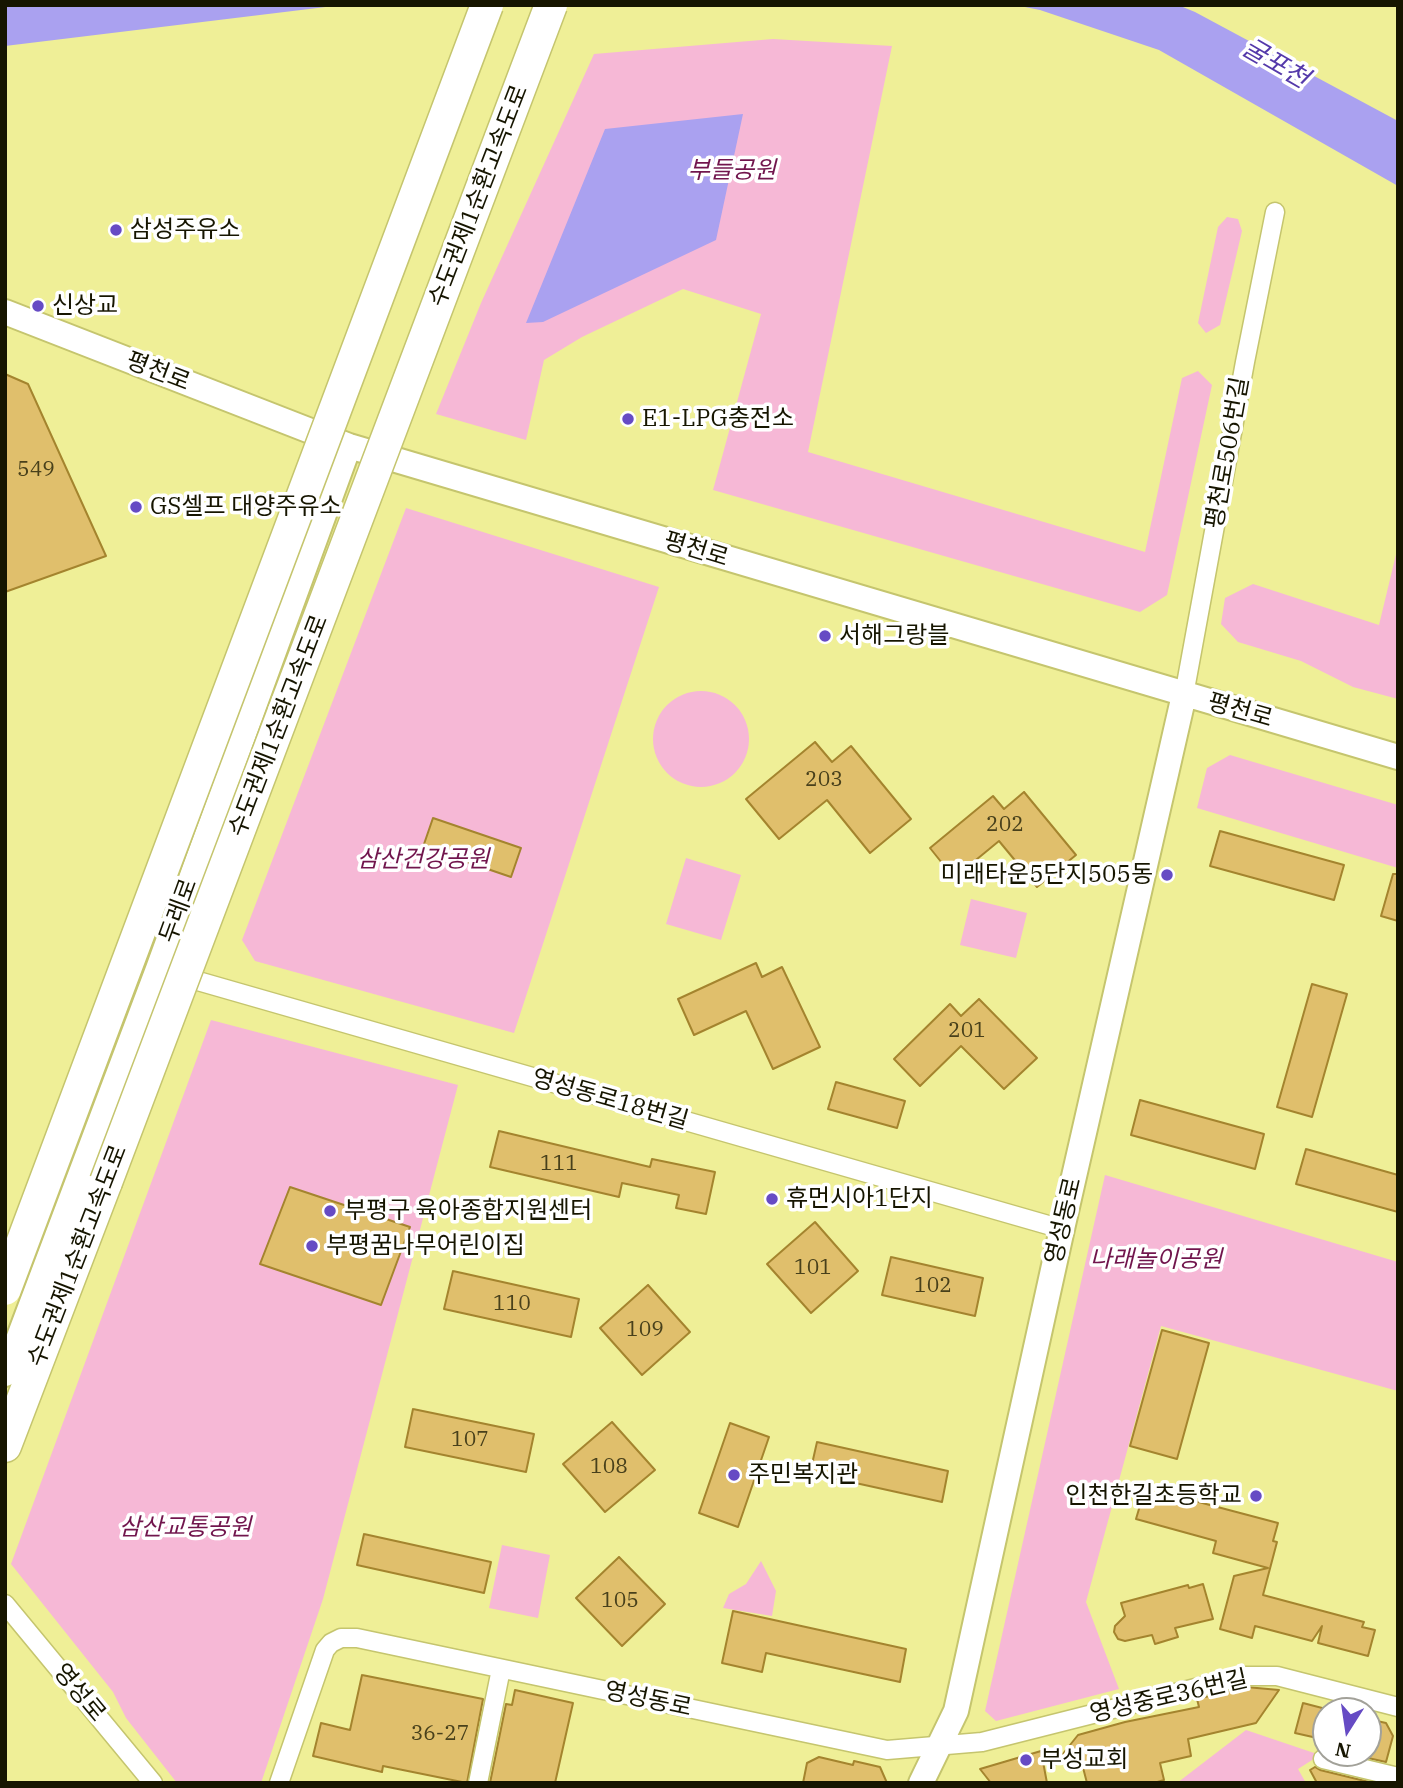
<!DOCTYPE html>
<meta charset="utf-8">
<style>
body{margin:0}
#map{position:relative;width:1403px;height:1788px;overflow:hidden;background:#efef97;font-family:"IBM Plex Serif",serif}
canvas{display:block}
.frame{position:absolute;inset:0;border:7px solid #161500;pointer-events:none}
.north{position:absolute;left:1312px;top:1697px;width:70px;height:70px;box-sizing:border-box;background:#fff;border:2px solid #a2a199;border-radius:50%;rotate:192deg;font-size:19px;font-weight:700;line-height:28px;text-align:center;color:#161500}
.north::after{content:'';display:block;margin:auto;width:24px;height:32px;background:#664bc4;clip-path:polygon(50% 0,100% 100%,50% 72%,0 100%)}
</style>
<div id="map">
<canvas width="1403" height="1788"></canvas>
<div class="frame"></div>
<div class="north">N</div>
</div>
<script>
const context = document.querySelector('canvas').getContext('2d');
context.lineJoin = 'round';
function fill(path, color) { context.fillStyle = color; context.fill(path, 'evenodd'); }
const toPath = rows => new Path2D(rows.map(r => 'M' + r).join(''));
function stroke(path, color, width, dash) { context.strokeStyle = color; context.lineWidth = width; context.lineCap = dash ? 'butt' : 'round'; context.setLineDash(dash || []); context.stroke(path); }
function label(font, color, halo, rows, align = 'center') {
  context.font = font + ' "IBM Plex Serif","Noto Sans KR",serif'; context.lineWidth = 7; context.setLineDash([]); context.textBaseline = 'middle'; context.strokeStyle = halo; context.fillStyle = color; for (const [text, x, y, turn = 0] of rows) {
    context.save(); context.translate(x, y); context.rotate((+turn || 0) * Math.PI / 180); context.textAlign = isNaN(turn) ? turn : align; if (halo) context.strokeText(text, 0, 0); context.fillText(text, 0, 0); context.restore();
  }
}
const green = toPath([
 [773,39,892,46,808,452,1145,552,1182,378,1198,371,1212,385,1167,595,1140,612,713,490,761,314,683,289,582,337,544,360,526,440,436,414,481,303,594,54],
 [1227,217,1238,219,1242,231,1220,325,1206,333,1198,323,1218,227],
 [406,508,659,587,514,1033,255,961,242,940],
 [1398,546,1398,699,1353,687,1301,661,1238,642,1221,624,1225,598,1253,584,1379,625],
 '653 739a48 48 0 1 1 96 0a48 48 0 1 1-96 0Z',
 [1230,755,1398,805,1398,868,1197,808,1207,768],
 [686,858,741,875,721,940,666,924],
 [971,899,1027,913,1016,958,960,945],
 [211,1020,458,1085,323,1599,261,1783,177,1783,126,1718,113,1692,11,1564],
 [1105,1175,1398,1262,1398,1391,1161,1326,1086,1602,1119,1689,996,1721,985,1711],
 [502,1545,550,1555,538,1618,489,1608],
 [761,1561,776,1591,772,1616,723,1608,729,1594,746,1584],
 [1246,1730,1320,1755,1298,1769,1306,1783,1177,1783]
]);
const water = toPath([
 [5,5,342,5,5,46],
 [1015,5,1178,5,1195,12,1398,121,1398,186,1159,50,1040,10],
 [743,114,716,240,543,322,526,323,605,129]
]);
const building = toPath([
 [5,374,28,384,106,556,5,592,5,374],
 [815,742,832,762,851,746,911,819,870,853,827,800,779,839,746,799,815,742],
 [1024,792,1076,855,1037,887,999,841,954,878,930,848,993,796,1004,809,1024,792],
 [433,818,521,848,511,877,423,847,433,818],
 [1220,831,1344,865,1334,900,1210,866,1220,831],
 [1393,874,1398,874,1398,921,1381,916,1393,874],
 [756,963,762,977,782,967,820,1047,773,1069,746,1011,694,1035,678,999,756,963],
 [1312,984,1347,994,1312,1117,1277,1107,1312,984],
 [979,999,1037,1058,1004,1089,961,1046,920,1086,894,1059,950,1004,961,1016,979,999],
 [836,1082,905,1101,897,1128,828,1109,836,1082],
 [1140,1100,1264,1134,1255,1169,1131,1135,1140,1100],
 [499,1131,650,1167,652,1159,715,1172,706,1214,676,1208,679,1195,622,1183,619,1197,490,1167,499,1131],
 [1306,1149,1398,1175,1398,1212,1296,1184,1306,1149],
 [290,1187,410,1227,381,1305,260,1264,290,1187],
 [815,1222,858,1271,811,1313,767,1264,815,1222],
 [891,1257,983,1278,975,1316,882,1295,891,1257],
 [453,1271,579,1299,571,1337,444,1309,453,1271],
 [648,1285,690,1332,642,1375,600,1328,648,1285],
 [1162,1330,1209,1343,1177,1459,1130,1446,1162,1330],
 [413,1409,534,1434,526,1472,405,1447,413,1409],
 [612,1422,655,1470,605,1512,563,1464,612,1422],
 [730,1423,769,1437,738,1527,699,1513,730,1423],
 [817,1442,948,1471,942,1502,810,1473,817,1442],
 [1157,1491,1278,1523,1273,1541,1277,1542,1263,1595,1364,1622,1362,1627,1375,1630,1368,1656,1318,1643,1322,1626,1312,1641,1255,1626,1252,1638,1220,1629,1234,1576,1268,1568,1213,1553,1216,1541,1136,1519,1144,1492,1156,1495,1157,1491],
 [364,1534,491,1562,484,1593,357,1565,364,1534],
 [619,1557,665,1604,622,1646,576,1598,619,1557],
 [1203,1584,1213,1619,1175,1628,1178,1637,1155,1644,1152,1635,1125,1641,1118,1639,1114,1632,1115,1626,1125,1616,1121,1603,1188,1585,1189,1588,1203,1584],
 [733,1611,906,1649,900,1682,766,1653,762,1672,722,1663,733,1611],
 [362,1675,483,1699,467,1783,383,1766,382,1772,313,1756,321,1723,350,1730,362,1675],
 [1246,1687,1279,1690,1256,1723,1188,1739,1191,1756,1160,1763,1164,1780,1154,1783,1087,1783,1080,1756,1054,1765,1078,1735,1125,1722,1199,1707,1197,1699,1246,1687],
 [515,1690,573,1703,555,1783,490,1783,506,1704,512,1705,515,1690],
 [1303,1703,1326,1709,1326,1740,1295,1733,1303,1703],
 [1368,1719,1386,1723,1393,1736,1386,1762,1368,1758,1368,1719],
 [1041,1751,1047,1783,991,1783,980,1769,1041,1751],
 [819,1757,853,1765,854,1761,880,1767,887,1783,803,1783,807,1763,819,1757],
 [1315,1767,1320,1770,1373,1783,1317,1783,1310,1770,1315,1767]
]);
const street = toPath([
 [1184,695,1245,362,1275,212],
 [177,975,1062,1229],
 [5,1604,153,1783],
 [1323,1759,1394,1776],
 [279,1783,325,1650,331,1643,341,1638,357,1638,887,1750,982,1742,1243,1676,1277,1676,1398,1707],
 [478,1783,501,1669]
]);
const secondary = toPath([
 [5,312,349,446,1398,757],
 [5,1374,158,969,349,446],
 [921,1783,956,1711,1062,1229,1184,695]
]);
const highway = toPath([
 [5,1446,106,1182]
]);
const highwayBridge = toPath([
 [106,1182,551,5],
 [5,1289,487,5]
]);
const markers = [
 [116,230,7,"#664bc4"],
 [38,306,7,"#664bc4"],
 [628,419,7,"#664bc4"],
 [136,507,7,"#664bc4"],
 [825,636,7,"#664bc4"],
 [1167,875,7,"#664bc4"],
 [772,1199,7,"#664bc4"],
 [330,1211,7,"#664bc4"],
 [312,1246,7,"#664bc4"],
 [734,1475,7,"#664bc4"],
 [1256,1496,7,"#664bc4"],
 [1026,1760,7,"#664bc4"]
];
const numberNames = [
 ["549",36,470],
 ["203",824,780],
 ["202",1005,825],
 ["201",967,1031],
 ["111",559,1164],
 ["101",813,1268],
 ["102",933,1286],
 ["110",512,1304],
 ["109",645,1330],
 ["107",470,1440],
 ["108",609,1467],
 ["105",620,1601],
 ["36-27",440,1734]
];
const parkNames = [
 ["부들공원",732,171],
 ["삼산건강공원",423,860],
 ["나래놀이공원",1156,1260],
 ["삼산교통공원",185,1528]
];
const streetNames = [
 ["수도권제1순환고속도로",479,196,-69],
 ["평천로",158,372,21],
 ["평천로506번길",1228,453,-80],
 ["평천로",696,550,17],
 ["평천로",1240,711,16],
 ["수도권제1순환고속도로",279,726,-69],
 ["두레로",179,911,-70],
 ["영성동로18번길",610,1100,16],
 ["영성동로",1064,1221,-77],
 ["수도권제1순환고속도로",78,1256,-69],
 ["영성로",79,1693,50],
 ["영성중로36번길",1169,1697,-13],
 ["영성동로",648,1700,12]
];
const poiNames = [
 ["삼성주유소",130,230],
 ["신상교",52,306],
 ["E1-LPG충전소",642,419],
 ["GS셀프 대양주유소",150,507],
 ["서해그랑블",839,636],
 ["미래타운5단지505동",1153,875,"right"],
 ["휴먼시아1단지",786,1199],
 ["부평구 육아종합지원센터",344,1211],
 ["부평꿈나무어린이집",326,1246],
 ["주민복지관",748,1475],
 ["인천한길초등학교",1242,1496,"right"],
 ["부성교회",1040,1760]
];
const waterNames = [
 ["굴포천",1275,64,30]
];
fill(green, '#f6b8d6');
fill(water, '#aaa1f0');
fill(building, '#e0bf6c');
stroke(building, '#a4842e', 2);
stroke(street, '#c5c56e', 21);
stroke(secondary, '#c5c56e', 28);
stroke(highway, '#c5c56e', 35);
stroke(street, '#fff', 18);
stroke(secondary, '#fff', 24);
stroke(highway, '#fff', 32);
stroke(highwayBridge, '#c5c56e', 35, []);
stroke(highwayBridge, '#fff', 32);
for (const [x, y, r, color] of markers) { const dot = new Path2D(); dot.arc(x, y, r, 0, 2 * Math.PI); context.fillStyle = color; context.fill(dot); stroke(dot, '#fff', 2.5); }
label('21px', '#48401b', null, numberNames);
label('italic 24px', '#71154d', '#fff', parkNames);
label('24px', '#161500', '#fff', streetNames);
label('24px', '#161500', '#fff', poiNames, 'left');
label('italic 26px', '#5439aa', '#fff', waterNames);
</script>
